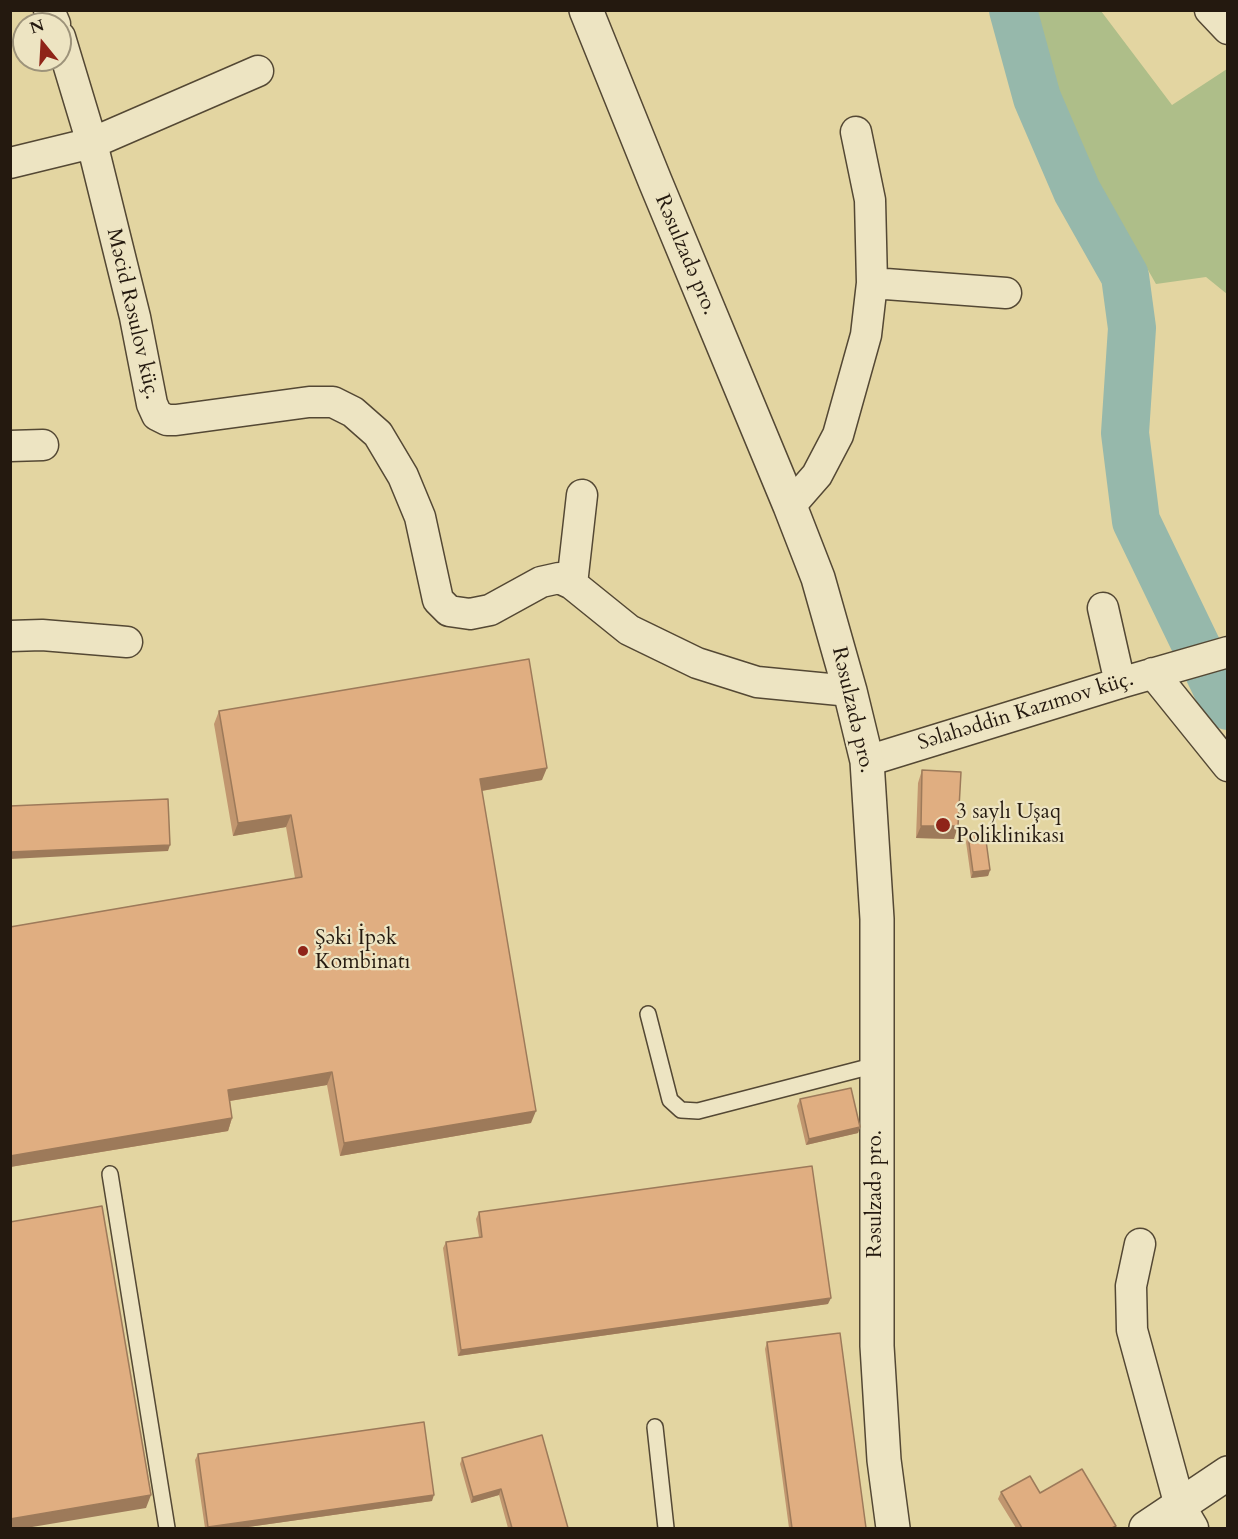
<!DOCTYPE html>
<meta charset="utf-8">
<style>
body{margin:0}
#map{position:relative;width:1238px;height:1539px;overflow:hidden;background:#e3d5a1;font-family:Cardo,serif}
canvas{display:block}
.frame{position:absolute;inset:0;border:12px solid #24190f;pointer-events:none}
.north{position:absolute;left:12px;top:12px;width:60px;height:60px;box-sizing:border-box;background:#ede4c2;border:2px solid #9d937a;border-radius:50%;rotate:342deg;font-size:16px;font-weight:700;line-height:24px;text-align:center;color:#24190f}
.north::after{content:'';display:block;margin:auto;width:21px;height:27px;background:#8f2418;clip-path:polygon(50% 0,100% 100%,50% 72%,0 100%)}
</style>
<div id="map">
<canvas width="1238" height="1539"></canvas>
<div class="frame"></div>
<div class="north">N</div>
</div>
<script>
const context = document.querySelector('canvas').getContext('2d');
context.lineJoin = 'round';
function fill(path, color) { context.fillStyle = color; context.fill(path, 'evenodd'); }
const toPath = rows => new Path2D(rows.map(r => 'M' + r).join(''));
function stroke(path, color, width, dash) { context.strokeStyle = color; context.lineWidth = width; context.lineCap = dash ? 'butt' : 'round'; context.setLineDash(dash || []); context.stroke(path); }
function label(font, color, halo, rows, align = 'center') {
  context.font = font + ' Cardo,serif'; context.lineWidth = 4.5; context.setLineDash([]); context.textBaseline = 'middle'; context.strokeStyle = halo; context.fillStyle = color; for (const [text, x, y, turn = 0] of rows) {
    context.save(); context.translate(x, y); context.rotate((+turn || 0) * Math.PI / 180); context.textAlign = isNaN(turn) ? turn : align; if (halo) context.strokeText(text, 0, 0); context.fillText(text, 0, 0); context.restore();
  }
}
const green = toPath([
 [1034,11,1101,11,1172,105,1227,69,1227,294,1206,277,1156,284,1053,103]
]);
const river = toPath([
 [1013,10,1037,98,1077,191,1125,276,1132,328,1125,433,1136,521,1218,691,1228,706]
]);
const service = toPath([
 [648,1014,670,1100,681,1110,698,1111,876,1065],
 [110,1174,167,1528],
 [655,1427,666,1528]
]);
const minor = toPath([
 [49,10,55,24],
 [1210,10,1228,29],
 [60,37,92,143,135,317,152,404,157,415,167,420,176,420,309,402,333,402,353,412,378,434,403,476,420,517,438,600,449,611,470,614,490,610,541,582,559,578,572,584,629,630,697,663,757,682,850,691],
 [10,163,92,143,258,71],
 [872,283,1006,293],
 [10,446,43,445],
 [790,506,817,475,838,435,866,335,872,283,870,200,856,132],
 [572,584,582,495],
 [1103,608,1120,683],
 [10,636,42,635,127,642],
 [1153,673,1228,766],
 [867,761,1120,683,1228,652],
 [1140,1244,1131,1286,1132,1330,1180,1506,1193,1528]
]);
const tertiary = toPath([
 [586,10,655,181,790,506,818,578,850,691,867,761,877,919,877,1346,884,1460,893,1528],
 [1146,1528,1228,1473]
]);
const wall = toPath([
 [219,711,542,780,482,791,531,1123,340,1156,327,1085,230,1101,232,1118,228,1131,10,1167,10,927,295,878,286,827,233,836,214,724],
 [922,770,954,839,916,838,918,783],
 [968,835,990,870,988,876,971,878,966,842],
 [800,1099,860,1127,858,1133,806,1145,797,1106],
 [479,1212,828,1304,458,1356,443,1248,446,1242,479,1237,476,1219],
 [767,1342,866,1528,789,1528,765,1349],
 [198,1454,432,1501,241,1528,205,1528,195,1460],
 [462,1458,568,1528,508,1528,499,1495,471,1503,460,1464],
 [1001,1492,1040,1493,1116,1526,1115,1528,1016,1528,998,1499]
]);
const shadedWall = toPath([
 [547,768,542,780,475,792,480,779],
 [291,815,286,827,233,836,238,823],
 [921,826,958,826,954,839,916,838],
 [170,845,168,851,10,859,10,852],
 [990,870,988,876,971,878,973,872],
 [332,1072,327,1085,223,1102,228,1090],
 [536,1111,531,1123,340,1156,344,1143],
 [232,1118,228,1131,10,1167,10,1156],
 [860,1127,858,1133,806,1145,809,1139],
 [831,1298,828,1304,458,1356,461,1350],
 [501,1489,499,1495,471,1503,473,1497],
 [151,1495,146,1508,26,1528,10,1528,10,1519],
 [434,1495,432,1501,241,1528,207,1528,208,1527]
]);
const building = toPath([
 [529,659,547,768,480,779,536,1111,344,1143,332,1072,228,1090,232,1118,10,1156,10,927,302,877,291,815,238,823,219,711,529,659],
 [922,770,961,772,958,826,921,826,922,770],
 [168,799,170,845,10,852,10,806,168,799],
 [985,833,990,870,973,872,968,835,985,833],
 [851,1088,860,1127,809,1139,800,1099,851,1088],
 [812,1166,831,1298,461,1350,446,1242,482,1237,479,1212,812,1166],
 [102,1206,151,1495,10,1519,10,1222,102,1206],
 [840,1333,866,1528,792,1528,767,1342,840,1333],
 [424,1422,434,1495,208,1527,198,1454,424,1422],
 [542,1435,568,1528,512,1528,501,1489,473,1497,462,1458,542,1435],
 [1082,1469,1116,1526,1112,1528,1022,1528,1001,1492,1030,1476,1040,1493,1082,1469]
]);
const markers = [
 [943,825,8,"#8f2418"],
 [303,951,6,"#8f2418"]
];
const streetNames = [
 ["Rəsulzadə pro.",685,255,67],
 ["Məcid Rəsulov küç.",132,314,77],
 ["Rəsulzadə pro.",852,710,77],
 ["Səlahəddin Kazımov küç.",1026,712,-17],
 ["Rəsulzadə pro.",876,1194,-90]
];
const poiNames = [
 ["3 saylı Uşaq",956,813],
 ["Poliklinikası",956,837],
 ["Şəki İpək",315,939],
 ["Kombinatı",315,963]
];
fill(green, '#aebe89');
stroke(river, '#96b8ab', 48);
stroke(service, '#544834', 18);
stroke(minor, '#544834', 33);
stroke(tertiary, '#544834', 36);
stroke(service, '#ede4c2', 15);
stroke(minor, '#ede4c2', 30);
stroke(tertiary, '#ede4c2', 33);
fill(wall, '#c1966f');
fill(shadedWall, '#9d7a5a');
fill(building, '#e0ae81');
stroke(building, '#9d7a5a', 1.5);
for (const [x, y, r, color] of markers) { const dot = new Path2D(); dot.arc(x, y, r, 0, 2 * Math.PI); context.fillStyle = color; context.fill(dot); stroke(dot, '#ede4c2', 2); }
label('21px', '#24190f', '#ede4c2', streetNames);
label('21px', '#24190f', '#ede4c2', poiNames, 'left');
</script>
